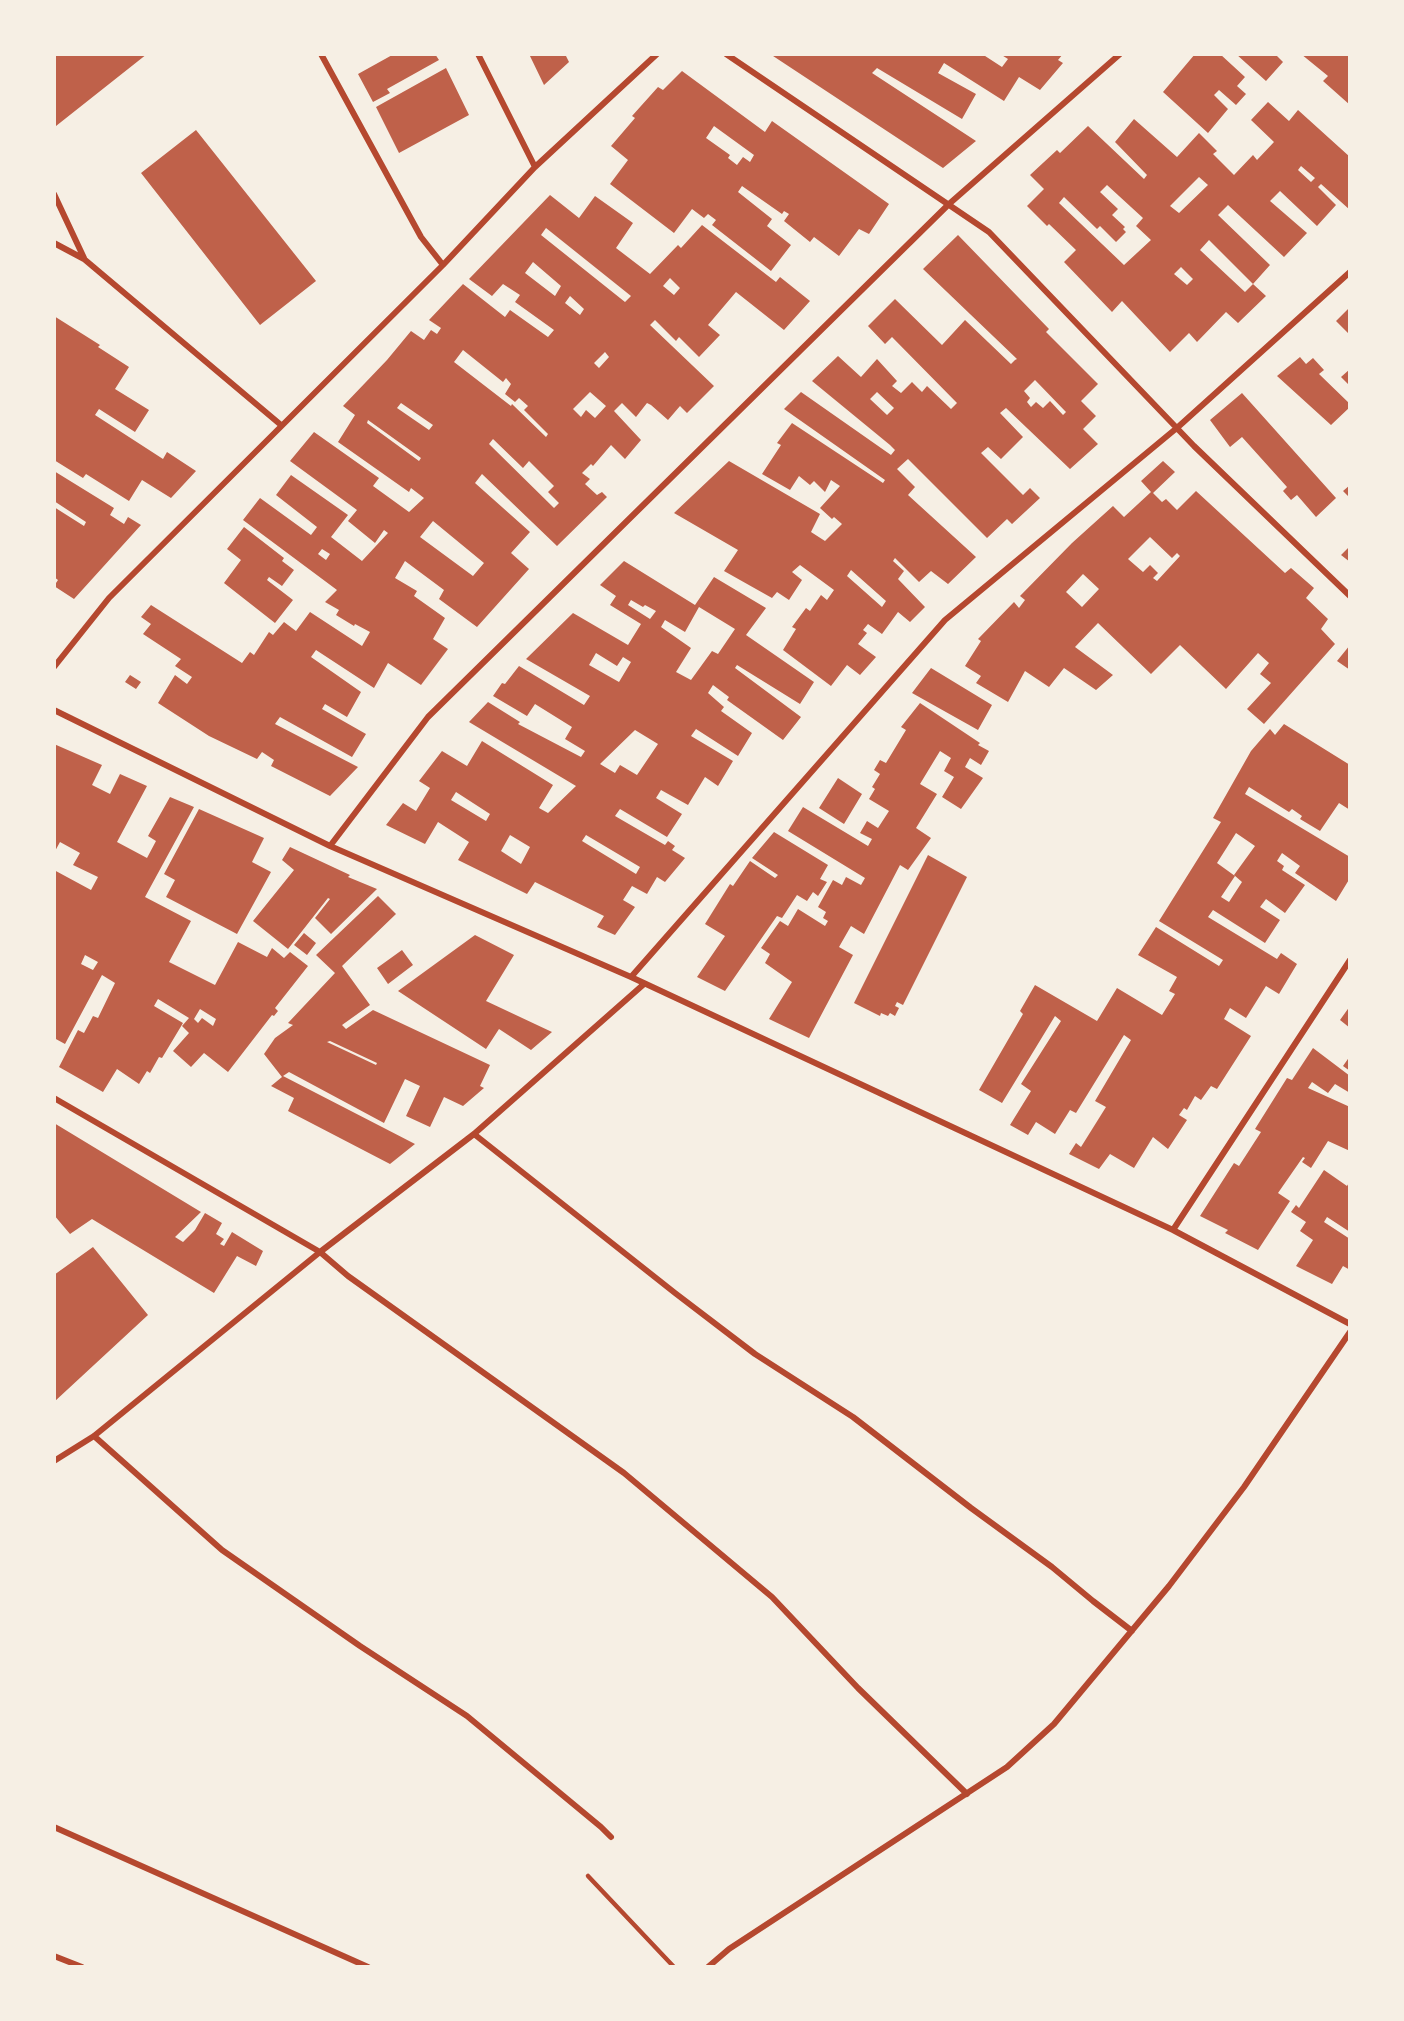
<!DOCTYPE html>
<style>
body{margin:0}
#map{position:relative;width:1404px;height:2021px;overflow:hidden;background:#f6efe4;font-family:Cabin,sans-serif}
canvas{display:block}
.frame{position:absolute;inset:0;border:56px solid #f6efe4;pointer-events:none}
</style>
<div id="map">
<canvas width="1404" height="2021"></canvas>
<div class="frame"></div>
</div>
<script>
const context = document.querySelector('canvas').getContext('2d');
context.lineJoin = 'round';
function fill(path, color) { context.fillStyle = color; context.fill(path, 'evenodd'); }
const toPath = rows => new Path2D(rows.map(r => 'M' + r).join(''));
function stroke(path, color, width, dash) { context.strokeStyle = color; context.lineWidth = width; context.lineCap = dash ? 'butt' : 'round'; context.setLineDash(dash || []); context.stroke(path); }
const building = toPath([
 [54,54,147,54,56,126,54,123],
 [394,54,435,54,439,60,387,89,390,93,373,102,358,74],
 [529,54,565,54,569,62,544,85],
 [770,54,888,56,982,54,1002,67,1008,59,1000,54,1063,54,1058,60,1063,63,1040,90,1019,77,1004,101,944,63,938,73,976,94,962,119,877,68,872,73,976,141,943,168],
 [1195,54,1220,54,1245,77,1237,86,1246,94,1236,105,1219,90,1214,95,1228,109,1208,133,1163,92],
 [1236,54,1275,54,1283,62,1266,81],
 [1301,54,1350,54,1350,105,1323,81,1328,76],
 [446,68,469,115,399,153,376,107],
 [682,71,765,132,772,121,889,204,869,234,859,229,839,256,814,237,810,242,784,221,789,214,784,211,782,214,742,186,738,192,772,219,767,226,791,245,771,271,712,225,716,220,708,214,704,218,692,209,674,233,610,184,628,160,611,146,635,118,632,116,658,87,663,90],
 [714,126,754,155,750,162,743,157,737,165,728,158,730,155,706,138],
 [1268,102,1289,121,1298,110,1350,157,1350,210,1321,184,1318,187,1336,205,1317,226,1280,191,1270,201,1307,233,1284,257,1228,205,1218,215,1270,265,1253,284,1209,240,1200,250,1245,292,1253,284,1266,296,1238,323,1226,312,1197,342,1189,333,1170,352,1122,301,1112,312,1064,262,1076,250,1049,224,1047,226,1027,206,1044,189,1030,175,1057,150,1060,153,1088,126,1144,179,1147,175,1115,142,1134,119,1177,157,1199,133,1217,151,1213,154,1234,175,1253,155,1257,160,1274,142,1251,120],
 [1301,166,1315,178,1311,182,1298,170],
 [1199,177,1208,185,1179,213,1170,206],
 [1107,185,1143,218,1136,226,1151,240,1124,265,1059,203,1064,197,1097,229,1100,226,1116,242,1126,232,1123,229,1125,227,1112,215,1118,209,1100,192],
 [1181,267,1193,279,1187,285,1174,274],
 [196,130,316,281,260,325,141,173],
 [550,195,579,218,595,196,633,223,616,248,650,274,678,245,681,248,702,225,776,282,780,277,810,301,784,330,736,292,708,325,720,335,699,357,679,337,676,341,655,320,650,325,714,386,687,413,680,406,668,420,651,405,647,403,636,417,622,403,614,411,641,440,625,459,611,445,593,466,591,464,582,473,590,479,585,484,597,495,602,492,607,497,557,546,482,474,475,483,530,532,511,553,529,569,477,627,439,599,444,590,405,561,395,578,417,591,414,596,445,618,433,639,448,649,421,685,388,663,374,688,316,650,311,657,361,692,347,717,325,704,322,709,366,734,352,757,280,717,275,724,358,767,330,796,271,766,274,760,262,752,257,759,209,736,158,703,175,675,187,684,192,677,175,666,181,659,143,634,151,624,141,617,151,605,242,663,250,652,254,655,269,632,273,635,284,622,296,631,310,612,362,646,370,632,355,624,354,626,336,615,339,610,325,602,337,590,243,520,260,498,311,535,317,527,276,495,291,475,348,515,331,537,362,561,388,533,384,530,375,543,348,521,357,510,290,461,314,432,379,478,373,486,409,512,424,498,411,488,409,492,338,442,355,415,343,406,387,360,411,331,424,340,431,330,437,334,441,328,429,320,463,284,505,317,510,310,548,337,554,330,515,302,520,295,503,284,492,296,469,279],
 [546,228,631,296,625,302,541,235],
 [533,262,561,286,555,296,525,273],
 [670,278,680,288,674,295,663,286],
 [570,296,584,309,580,315,565,303],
 [463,350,503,382,506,378,511,384,505,394,515,402,519,398,528,406,524,410,548,434,546,437,512,404,511,406,454,362],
 [605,352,609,357,599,368,594,363],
 [590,392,606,406,595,418,586,410,581,417,573,409],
 [401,403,433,425,429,430,397,408],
 [368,420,421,458,419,461,367,423],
 [493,439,523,468,529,461,554,486,548,492,559,503,554,508,489,444],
 [433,521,484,563,473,576,420,537],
 [322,549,330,554,326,560,318,554],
 [958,235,1049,329,1046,332,1098,384,1081,401,1096,416,1083,429,1098,444,1070,469,1006,408,1000,413,1023,437,1001,459,988,447,981,453,1023,495,1030,488,1040,498,1012,524,1007,519,987,538,908,459,897,469,915,487,908,495,976,557,948,584,931,571,919,582,895,558,893,561,904,571,898,579,925,607,910,622,898,612,882,634,868,624,863,630,867,633,858,644,876,657,860,675,847,665,831,686,783,650,796,629,792,627,806,608,810,611,821,595,827,600,834,590,800,565,792,572,802,580,789,600,777,592,772,598,724,571,738,550,674,513,729,461,820,514,811,532,825,541,842,524,834,517,832,519,820,508,840,486,831,480,825,492,814,481,810,485,799,476,790,490,762,474,781,445,777,443,792,423,883,483,885,480,784,409,801,392,891,455,895,450,890,445,812,381,838,356,861,377,877,359,897,381,892,386,901,393,912,382,922,392,927,386,951,409,957,403,892,337,885,344,868,326,895,299,942,345,965,320,1011,364,1015,360,1017,359,923,269],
 [1035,380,1066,412,1063,415,1050,401,1043,408,1036,402,1031,407,1027,402,1030,398,1024,391],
 [877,392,894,408,887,415,870,399],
 [851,570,886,601,882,607,847,576],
 [1350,307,1350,335,1336,321],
 [54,316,100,345,98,347,129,367,115,389,149,410,135,432,99,409,95,415,163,459,167,452,196,471,171,498,142,480,129,501,86,474,83,478,54,460],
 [1300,357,1306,364,1313,358,1324,370,1319,374,1350,404,1350,407,1331,425,1277,376],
 [1350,369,1350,386,1341,377],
 [1242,393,1336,498,1316,517,1297,495,1291,500,1283,491,1287,487,1242,437,1230,447,1210,420],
 [1163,461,1175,472,1153,493,1162,502,1166,499,1177,510,1196,491,1285,573,1291,568,1314,588,1306,598,1328,619,1321,629,1335,644,1264,724,1247,709,1271,683,1260,674,1269,663,1258,653,1226,689,1180,645,1151,674,1098,623,1075,647,1113,675,1096,690,1064,668,1049,687,1025,671,1008,702,976,683,981,676,965,666,981,641,978,639,1014,602,1019,608,1025,600,1020,596,1072,543,1113,506,1124,517,1151,492,1141,481],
 [1150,537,1172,558,1177,553,1180,556,1157,581,1153,578,1158,573,1150,565,1143,572,1128,559],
 [1083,574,1099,589,1082,607,1066,592],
 [54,471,114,508,110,515,124,524,128,517,141,525,74,599,54,586,58,580,54,577,54,507,84,526,86,522,54,501],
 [1350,485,1350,498,1343,491],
 [244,527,284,558,282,561,294,570,282,586,269,577,267,580,293,600,275,623,224,583,241,560,227,549],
 [1350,546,1350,562,1341,555],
 [624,561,695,605,714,577,766,608,746,635,814,682,800,704,737,665,735,668,801,717,783,740,727,700,729,697,713,685,708,693,724,707,721,711,752,733,738,756,696,729,691,736,733,761,718,786,705,777,688,805,661,790,656,798,682,814,667,837,620,809,615,816,665,845,668,841,675,846,672,850,685,858,665,882,657,877,647,894,632,886,623,900,635,907,615,935,597,927,604,916,535,882,527,894,458,860,469,842,438,822,425,844,386,825,403,803,416,811,430,788,419,781,442,751,467,766,482,741,553,785,539,808,548,813,576,786,469,722,488,702,520,722,518,724,581,757,585,751,565,739,572,727,535,704,527,716,493,696,502,683,505,684,519,666,584,705,590,696,526,659,573,613,628,645,641,624,610,605,616,596,600,585],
 [631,600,643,607,645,605,656,611,650,619,628,605],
 [699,607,735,629,718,654,712,651,691,680,676,672,691,648,661,627,665,620,685,632],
 [596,653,617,666,623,657,631,662,619,682,589,665],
 [635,730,658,744,637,775,620,765,615,773,600,764],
 [456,792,490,814,486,821,451,800],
 [510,835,530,847,521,864,501,851],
 [586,835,640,867,636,874,582,841],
 [1350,645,1350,670,1337,661],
 [931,668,992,705,978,730,912,693],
 [130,675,141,682,136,689,125,682],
 [920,703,980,743,978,745,989,751,981,765,970,758,965,767,983,778,961,809,942,797,954,777,944,771,951,758,940,751,920,784,937,794,916,828,931,838,908,870,900,865,864,934,851,926,839,947,853,955,809,1038,769,1019,792,982,765,963,770,954,761,948,780,921,788,926,798,909,825,926,828,921,823,918,826,912,818,907,833,880,842,885,846,877,861,885,865,878,788,831,803,807,868,846,872,839,860,833,867,821,878,828,889,811,869,799,875,789,872,787,880,774,874,770,880,760,886,763,906,730,901,727],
 [1284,724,1350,765,1350,810,1339,803,1320,831,1300,819,1302,816,1292,809,1289,812,1249,787,1245,794,1350,857,1350,878,1336,901,1295,873,1300,866,1282,853,1277,861,1284,866,1282,870,1305,885,1285,913,1266,899,1260,907,1280,920,1265,943,1213,910,1208,917,1277,959,1281,953,1297,964,1279,994,1266,986,1246,1018,1230,1008,1224,1019,1251,1036,1217,1089,1211,1086,1201,1100,1195,1096,1187,1110,1184,1108,1179,1115,1187,1120,1168,1149,1153,1137,1134,1168,1110,1154,1099,1169,1069,1154,1076,1143,1081,1147,1106,1107,1095,1101,1131,1040,1124,1035,1076,1113,1070,1110,1055,1134,1036,1122,1028,1135,1010,1125,1031,1091,1021,1084,1061,1021,1055,1016,1002,1103,979,1090,1023,1014,1020,1011,1035,985,1097,1021,1117,988,1162,1015,1175,994,1169,991,1177,977,1138,955,1156,927,1219,966,1223,960,1159,921,1221,822,1213,818,1251,751,1270,729,1275,735],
 [1236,833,1255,846,1234,875,1242,882,1229,902,1221,897,1235,876,1217,863],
 [54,744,102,765,92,785,110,794,120,774,147,786,117,842,147,858,156,841,148,836,170,797,194,807,145,897,191,921,169,962,215,985,238,942,267,957,272,948,284,958,290,952,308,966,275,1008,278,1011,274,1016,272,1015,228,1072,204,1053,191,1067,173,1051,189,1033,182,1026,189,1018,158,999,154,1006,183,1023,162,1058,159,1057,150,1073,147,1071,139,1084,117,1069,103,1092,59,1067,78,1030,84,1033,93,1016,98,1018,115,983,102,975,65,1044,54,1038,54,960,56,957,54,956,54,870,91,890,98,877,73,865,80,853,60,842,54,853],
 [85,955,98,962,93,970,81,964],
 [200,1009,216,1019,213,1026,202,1018,198,1023,194,1019],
 [838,778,862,794,844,824,819,808],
 [199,809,264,838,252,862,271,872,237,934,166,897,175,880,164,874],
 [774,832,828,865,820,879,827,882,818,896,813,892,807,901,797,895,782,918,777,916,725,991,697,977,725,936,705,924,730,884,733,886,750,861,775,878,778,875,752,858],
 [290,847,350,875,348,877,377,889,331,934,315,918,330,899,328,898,288,949,253,921,294,870,282,860],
 [928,855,967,877,903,1005,897,1002,895,1006,899,1008,895,1016,890,1013,888,1016,881,1013,880,1016,854,1003],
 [378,896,396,914,342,966,370,1005,342,1025,346,1029,373,1010,490,1065,480,1086,484,1088,463,1106,444,1097,430,1127,406,1116,420,1086,405,1079,384,1123,289,1072,283,1076,415,1144,390,1164,288,1111,294,1098,271,1086,282,1077,264,1054,275,1038,293,1025,288,1023,335,973,316,955],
 [330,1041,377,1063,376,1065,327,1042],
 [304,933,316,943,307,955,294,945],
 [475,935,514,955,486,1001,552,1032,531,1050,499,1029,486,1049,398,991],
 [402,950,413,965,388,984,377,968],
 [1350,1006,1350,1028,1340,1020],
 [1313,1048,1350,1076,1350,1093,1335,1084,1328,1093,1312,1082,1308,1088,1350,1107,1350,1151,1328,1141,1311,1168,1302,1162,1305,1158,1303,1157,1278,1193,1290,1201,1258,1250,1225,1233,1228,1230,1200,1216,1234,1163,1239,1166,1261,1132,1255,1129,1287,1078,1292,1080],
 [1350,1056,1350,1071,1343,1066],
 [54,1123,201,1212,175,1237,183,1242,195,1230,205,1213,222,1223,216,1234,224,1239,220,1244,224,1246,232,1232,263,1251,256,1266,237,1256,214,1293,92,1219,70,1234,54,1215],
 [1324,1170,1347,1186,1350,1181,1350,1232,1327,1217,1324,1222,1350,1239,1350,1270,1343,1266,1332,1284,1296,1266,1313,1240,1300,1231,1306,1222,1291,1212,1296,1205,1299,1208],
 [93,1247,148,1315,54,1402,54,1275]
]);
const service = toPath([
 [588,1876,674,1967]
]);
const minor = toPath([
 [321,54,421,237,443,265],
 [478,54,535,167],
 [726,54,989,232,1194,446,1350,596],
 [54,194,84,258],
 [54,243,84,259,281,425],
 [54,667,109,598,443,265,535,167,657,54],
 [54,710,330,846,631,977,1173,1230,1350,1324],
 [330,846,428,717,949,204,1120,54],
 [631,977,945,620,1178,427,1350,272],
 [54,1098,320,1252,348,1276,624,1473,772,1597,858,1688,967,1794],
 [474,1134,675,1293,755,1354,853,1417,971,1508,1052,1567,1093,1601,1132,1631],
 [1173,1230,1350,960],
 [94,1436,222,1550,360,1646,467,1716,601,1827,611,1837],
 [54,1461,94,1436,320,1252,474,1134,644,984],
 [54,1827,368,1967],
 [54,1956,82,1967],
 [708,1967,729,1949,1007,1767,1054,1724,1169,1586,1244,1487,1350,1332]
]);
fill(building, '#bf614a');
stroke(service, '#b5482f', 4.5);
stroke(minor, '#b5482f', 6);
</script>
